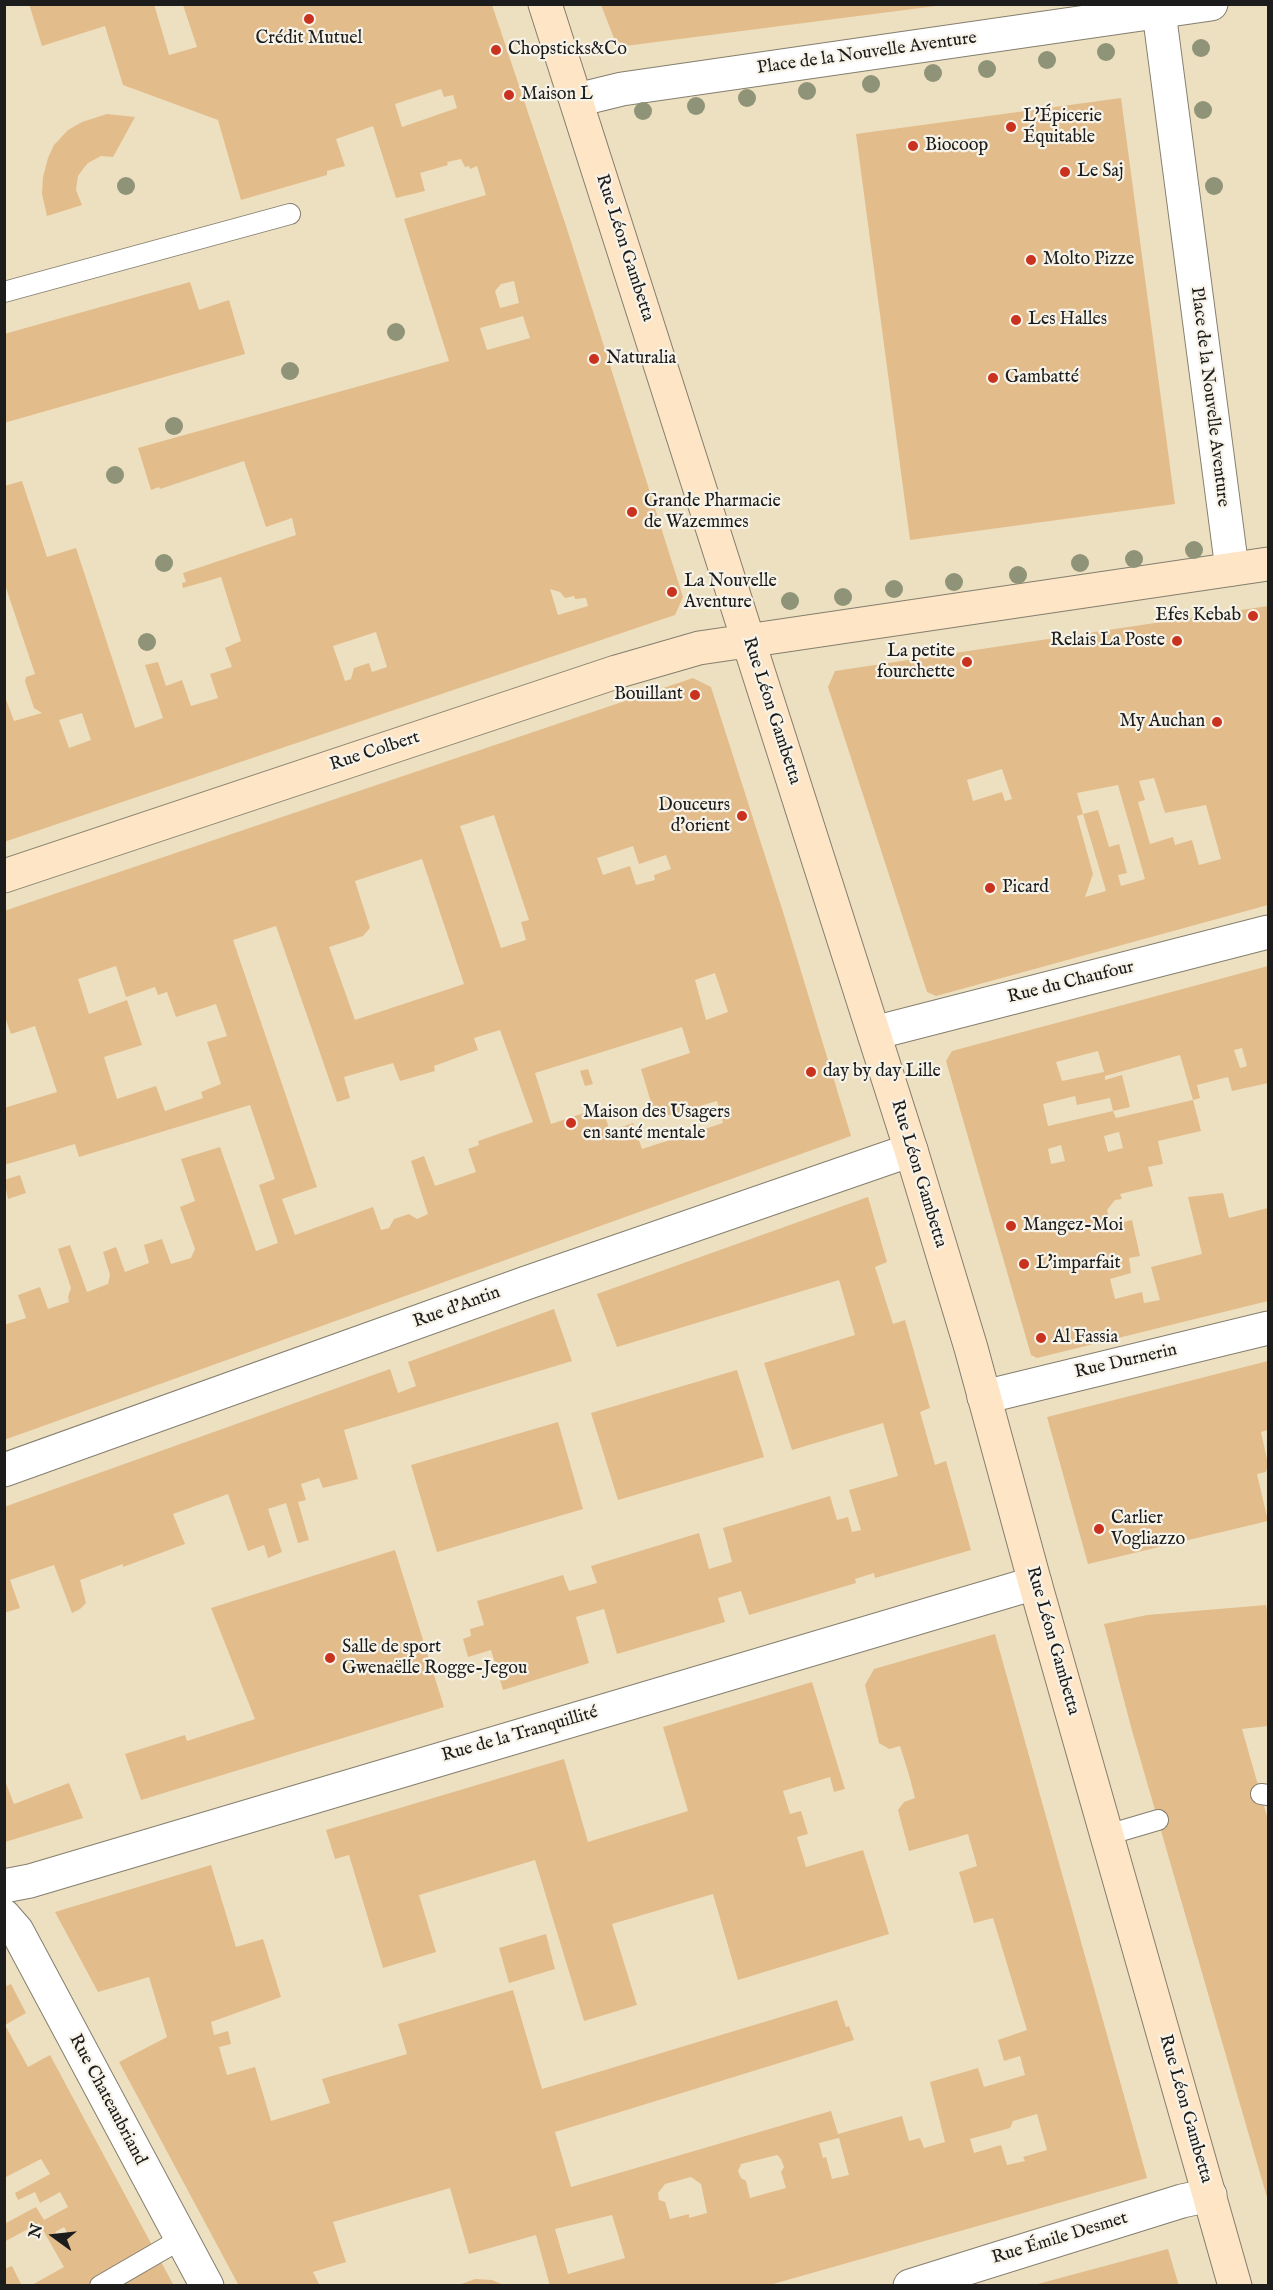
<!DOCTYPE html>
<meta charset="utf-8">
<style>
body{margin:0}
#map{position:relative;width:1273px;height:2290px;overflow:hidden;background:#ede0c0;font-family:"IM FELL English",serif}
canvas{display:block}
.frame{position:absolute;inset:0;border:6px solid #1c1c1c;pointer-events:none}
.north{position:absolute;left:24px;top:2206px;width:60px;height:60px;-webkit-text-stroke:4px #f7f3e8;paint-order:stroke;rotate:285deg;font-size:16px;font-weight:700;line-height:24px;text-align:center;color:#1c1c1c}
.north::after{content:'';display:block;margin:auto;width:21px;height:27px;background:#1c1c1c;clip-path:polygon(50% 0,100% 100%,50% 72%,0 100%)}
</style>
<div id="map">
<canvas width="1273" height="2290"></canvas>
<div class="frame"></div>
<div class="north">N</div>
</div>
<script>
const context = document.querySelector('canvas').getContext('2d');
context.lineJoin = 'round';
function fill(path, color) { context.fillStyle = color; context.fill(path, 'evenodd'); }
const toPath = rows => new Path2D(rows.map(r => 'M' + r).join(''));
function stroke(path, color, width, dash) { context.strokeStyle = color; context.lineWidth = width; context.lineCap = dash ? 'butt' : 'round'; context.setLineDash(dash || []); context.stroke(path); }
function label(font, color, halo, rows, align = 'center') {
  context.font = font + ' "IM FELL English",serif'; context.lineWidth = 4.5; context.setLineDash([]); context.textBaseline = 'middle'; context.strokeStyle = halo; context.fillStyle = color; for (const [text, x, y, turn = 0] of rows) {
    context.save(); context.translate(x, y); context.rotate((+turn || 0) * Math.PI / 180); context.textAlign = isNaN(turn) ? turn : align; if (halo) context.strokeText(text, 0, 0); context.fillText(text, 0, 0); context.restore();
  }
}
const building = toPath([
 [29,4,154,4,169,55,197,47,183,5,492,5,567,229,683,597,675,615,4,842,4,694,14,721,42,713,34,708,25,681,26,677,35,674,4,582,4,486,22,481,47,557,76,548,135,728,163,718,145,665,158,662,166,686,182,680,191,706,218,698,210,674,232,667,225,648,241,641,221,577,183,588,182,583,186,582,183,573,296,535,292,518,266,527,244,461,160,489,159,487,151,490,138,448,449,361,404,219,486,195,477,166,470,169,469,166,465,167,461,159,447,162,448,165,420,173,425,191,396,198,373,126,336,139,345,166,327,171,327,175,241,200,218,120,123,85,105,26,42,46],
 [441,89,444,97,453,95,457,108,402,127,395,104],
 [514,281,519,303,500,308,495,291,501,284],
 [523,316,530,338,487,350,480,328],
 [550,589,560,592,565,598,574,596,575,599,586,598,588,606,558,615],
 [376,632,387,667,372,672,369,663,354,668,351,679,345,681,333,646],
 [82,713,91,740,69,748,59,720],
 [601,5,936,5,936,6,625,46,614,38],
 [1121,98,1175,504,910,540,856,134],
 [107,114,135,117,113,157,101,156,88,163,83,169,78,176,76,190,82,205,47,216,42,194,43,177,48,158,54,145,68,130,82,122],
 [190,282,199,310,229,300,245,354,4,423,4,334],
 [1268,606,1268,905,936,996,927,992,828,687,835,671],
 [1002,769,1012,799,1005,801,1002,792,973,801,967,780],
 [1154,778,1165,813,1206,805,1221,859,1199,865,1192,840,1175,845,1173,837,1150,844,1138,802,1145,800,1139,781],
 [1118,785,1145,879,1121,886,1118,875,1127,873,1119,844,1109,847,1098,810,1083,814,1106,891,1085,897,1093,874,1077,816,1083,814,1077,793],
 [693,678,711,687,784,915,851,1136,4,1440,4,1325,26,1318,18,1295,40,1287,48,1309,69,1302,68,1297,71,1288,58,1249,70,1245,87,1292,108,1284,110,1275,103,1252,116,1247,125,1272,149,1263,144,1245,162,1239,171,1264,191,1258,195,1249,180,1207,195,1201,181,1159,220,1147,256,1251,278,1243,259,1185,275,1179,250,1105,79,1157,75,1144,4,1165,4,1108,57,1092,35,1026,11,1034,4,1015,4,911],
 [494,815,529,920,521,922,526,940,501,948,460,826],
 [633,846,639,864,666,855,671,869,654,875,655,880,636,885,630,866,603,875,597,858],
 [422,859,464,984,355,1020,329,947,363,936,370,928,355,881],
 [276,926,337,1102,350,1098,344,1077,393,1063,400,1081,435,1071,434,1066,478,1050,474,1038,500,1030,533,1122,478,1141,479,1145,468,1149,476,1172,435,1186,424,1156,411,1161,428,1214,417,1219,409,1214,394,1219,389,1228,381,1230,373,1207,295,1235,282,1199,317,1187,233,940],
 [116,966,126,997,155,987,158,995,167,992,176,1017,216,1004,227,1036,207,1042,221,1084,201,1092,203,1098,165,1111,156,1086,117,1099,104,1057,142,1045,127,1000,89,1014,78,979],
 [715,973,728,1012,706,1020,695,980],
 [682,1027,690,1053,641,1069,656,1119,717,1101,723,1123,642,1149,633,1123,610,1131,602,1107,551,1124,535,1073],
 [1268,966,1268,1083,1232,1091,1228,1077,1197,1085,1200,1098,1193,1100,1180,1055,1105,1076,1105,1080,1122,1075,1130,1107,1113,1111,1110,1098,1077,1105,1075,1096,1043,1104,1048,1126,1113,1111,1116,1118,1193,1100,1201,1131,1158,1141,1163,1164,1148,1167,1153,1186,1120,1194,1122,1199,1115,1200,1107,1210,1111,1225,1132,1220,1140,1256,1129,1258,1131,1273,1110,1279,1115,1299,1142,1292,1144,1303,1160,1300,1151,1267,1202,1254,1188,1197,1223,1193,1229,1218,1268,1208,1268,1301,1037,1358,1031,1355,946,1061,952,1051],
 [1242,1048,1247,1066,1240,1068,1234,1050],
 [1098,1051,1104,1072,1062,1081,1056,1062],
 [1119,1132,1123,1148,1108,1152,1104,1136],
 [1061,1145,1065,1161,1051,1164,1048,1149],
 [588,1069,593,1084,585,1086,580,1071],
 [20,1175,26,1193,8,1199,4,1180],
 [868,1197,887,1262,875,1267,893,1324,905,1320,930,1408,920,1412,935,1465,946,1461,971,1550,875,1578,874,1573,855,1579,856,1583,749,1615,741,1591,718,1598,725,1622,617,1654,604,1609,576,1617,589,1663,503,1690,491,1650,468,1657,463,1639,471,1636,470,1629,484,1625,477,1601,563,1575,569,1591,597,1583,591,1566,699,1533,709,1569,732,1562,723,1528,830,1496,837,1520,848,1517,852,1532,861,1530,849,1490,898,1476,883,1423,792,1450,764,1363,855,1335,839,1280,617,1347,597,1294],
 [554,1309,572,1361,344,1430,358,1479,323,1488,319,1478,301,1484,306,1500,298,1502,309,1540,298,1543,286,1503,268,1509,282,1552,268,1558,264,1545,248,1551,228,1494,173,1514,185,1544,123,1567,123,1564,80,1580,86,1603,80,1609,72,1613,54,1565,10,1580,20,1608,4,1613,4,1507,390,1369,398,1393,416,1386,408,1362],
 [1268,1361,1268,1430,1261,1432,1268,1464,1266,1472,1257,1474,1268,1521,1088,1564,1047,1417],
 [737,1370,764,1457,618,1500,591,1413],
 [558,1422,583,1509,437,1552,411,1465],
 [395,1550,444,1707,141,1800,125,1754,185,1735,187,1741,255,1719,211,1608],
 [1266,1605,1268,1616,1268,1726,1242,1729,1268,1820,1268,2201,1131,1727,1104,1624,1147,1615],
 [995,1634,1147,2178,766,2286,550,2286,536,2235,469,2254,450,2188,333,2222,346,2262,313,2272,320,2286,239,2286,119,2062,167,2037,149,1977,98,1992,55,1912,211,1865,236,1947,263,1939,281,1997,211,2022,214,2035,228,2031,231,2044,219,2047,227,2075,255,2067,271,2121,330,2103,322,2079,407,2054,398,2024,513,1990,542,2089,837,2000,846,2027,849,2026,854,2040,555,2132,571,2187,831,2111,838,2134,902,2116,909,2141,920,2138,924,2148,945,2142,930,2082,978,2068,984,2087,1025,2075,1020,2056,1004,2061,998,2040,1027,2030,993,1918,974,1923,959,1872,977,1866,968,1834,909,1851,898,1810,904,1802,915,1798,909,1775,900,1746,889,1749,879,1743,865,1685,874,1669],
 [1037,2114,1047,2150,1023,2157,1025,2161,1007,2165,1001,2145,974,2153,970,2139,1010,2128,1013,2121],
 [839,2138,849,2175,832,2179,826,2157,823,2158,819,2143],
 [777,2155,781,2159,784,2167,781,2172,786,2188,750,2198,746,2181,741,2178,738,2171,741,2164],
 [691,2177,701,2184,707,2213,689,2218,689,2214,670,2219,665,2202,659,2200,658,2193,665,2184],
 [612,2215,625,2258,568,2274,555,2229],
 [812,1682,845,1789,834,1792,830,1777,783,1791,790,1814,801,1811,808,1834,797,1837,806,1867,863,1850,889,1934,738,1980,713,1894,612,1924,637,2005,584,2021,535,1860,419,1895,436,1952,383,1968,349,1855,335,1859,326,1830,564,1759,588,1842,688,1811,663,1727],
 [5,1781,14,1804,69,1783,83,1818,5,1842],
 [546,1934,555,1969,509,1983,499,1948],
 [11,1984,26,2013,5,2025,28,2067,50,2055,153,2247,85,2286,30,2286,64,2267,39,2223,4,2242,4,2224,36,2207,44,2220,68,2207,60,2192,40,2203,35,2192,18,2200,15,2193,50,2174,41,2159,4,2178,4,1987],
 [64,2227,68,2234,59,2239,55,2232],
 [1168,2249,1179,2286,1034,2286,1034,2285],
 [159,2258,174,2286,108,2286],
 [12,2266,22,2286,4,2286,4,2269],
 [475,2279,492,2280,506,2286,456,2286]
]);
const lane = toPath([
 [4,292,290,214],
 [1261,1794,1268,1795],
 [1107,1835,1158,1820],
 [100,2286,181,2239]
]);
const street = toPath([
 [1159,12,1232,569],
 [577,100,622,89,1211,4],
 [874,1033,1268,932],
 [984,1397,1268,1328],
 [4,1470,526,1283,911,1150],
 [4,1886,30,1881,1035,1583],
 [4,1916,17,1931,207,2286],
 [910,2286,1182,2201,1210,2195]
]);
const secondary = toPath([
 [545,4,911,1150,971,1348,1035,1583,1235,2286],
 [4,876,616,672,699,648,1268,564]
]);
const trees = [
 [1201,48],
 [1106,52],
 [1047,60],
 [987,69],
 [933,73],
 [871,84],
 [807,91],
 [747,98],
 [696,106],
 [1203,110],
 [643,111],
 [126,186],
 [1214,186],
 [396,332],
 [290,371],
 [174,426],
 [115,475],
 [1194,550],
 [1134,559],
 [164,563],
 [1080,563],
 [1018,575],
 [954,582],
 [894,589],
 [843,597],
 [790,601],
 [147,642]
];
const markers = [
 [309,19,6,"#c8321e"],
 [496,50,6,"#c8321e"],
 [509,95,6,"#c8321e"],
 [1011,127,6,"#c8321e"],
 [913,146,6,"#c8321e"],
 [1065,172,6,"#c8321e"],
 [1031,260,6,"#c8321e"],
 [1016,320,6,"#c8321e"],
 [594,359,6,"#c8321e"],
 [993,378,6,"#c8321e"],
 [632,512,6,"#c8321e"],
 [672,592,6,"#c8321e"],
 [1253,616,6,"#c8321e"],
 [1177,641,6,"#c8321e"],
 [967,662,6,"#c8321e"],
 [695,695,6,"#c8321e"],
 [1217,722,6,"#c8321e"],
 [742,816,6,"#c8321e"],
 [990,888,6,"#c8321e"],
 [811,1072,6,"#c8321e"],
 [571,1123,6,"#c8321e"],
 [1011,1226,6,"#c8321e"],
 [1024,1264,6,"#c8321e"],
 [1041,1338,6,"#c8321e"],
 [1099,1529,6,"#c8321e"],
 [330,1658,6,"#c8321e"]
];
const poiNames = [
 ["Crédit Mutuel",309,39,"center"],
 ["Chopsticks&Co",508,50],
 ["Maison L",521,95],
 ["L'Épicerie",1023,117],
 ["Équitable",1023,138],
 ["Biocoop",925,146],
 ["Le Saj",1077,172],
 ["Molto Pizze",1043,260],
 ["Les Halles",1028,320],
 ["Naturalia",606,359],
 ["Gambatté",1005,378],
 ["Grande Pharmacie",644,502],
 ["de Wazemmes",644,523],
 ["La Nouvelle",684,582],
 ["Aventure",684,603],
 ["Efes Kebab",1241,616,"right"],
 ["Relais La Poste",1165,641,"right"],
 ["La petite",955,652,"right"],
 ["fourchette",955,673,"right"],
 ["Bouillant",683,695,"right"],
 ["My Auchan",1205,722,"right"],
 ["Douceurs",730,806,"right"],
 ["d'orient",730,827,"right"],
 ["Picard",1002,888],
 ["day by day Lille",823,1072],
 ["Maison des Usagers",583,1113],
 ["en santé mentale",583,1134],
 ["Mangez-Moi",1023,1226],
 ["L'imparfait",1036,1264],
 ["Al Fassia",1053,1338],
 ["Carlier",1111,1519],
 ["Vogliazzo",1111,1540],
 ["Salle de sport",342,1648],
 ["Gwenaëlle Rogge-Jegou",342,1669]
];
const streetNames = [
 ["Place de la Nouvelle Aventure",867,54,-8],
 ["Rue Léon Gambetta",624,248,72],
 ["Place de la Nouvelle Aventure",1209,397,83],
 ["Rue Léon Gambetta",771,711,72],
 ["Rue Colbert",375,752,-18],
 ["Rue du Chaufour",1071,983,-14],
 ["Rue Léon Gambetta",918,1174,73],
 ["Rue d'Antin",457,1308,-20],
 ["Rue Durnerin",1126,1362,-13],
 ["Rue Léon Gambetta",1052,1641,74],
 ["Rue de la Tranquillité",520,1735,-16],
 ["Rue Chateaubriand",107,2100,62],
 ["Rue Léon Gambetta",1185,2109,74],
 ["Rue Émile Desmet",1060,2239,-17]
];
fill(building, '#e3bc8b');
stroke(lane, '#847e6e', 22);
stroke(street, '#847e6e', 35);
stroke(secondary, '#847e6e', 35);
stroke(lane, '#fff', 20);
stroke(street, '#fff', 33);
stroke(secondary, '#fde5c5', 33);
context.fillStyle = '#8f9377';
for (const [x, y] of trees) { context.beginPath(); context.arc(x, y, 9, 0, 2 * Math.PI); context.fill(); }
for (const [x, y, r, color] of markers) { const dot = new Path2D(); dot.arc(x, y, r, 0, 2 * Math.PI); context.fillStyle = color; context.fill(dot); stroke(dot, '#f7f3e8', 2); }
label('18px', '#1c1c1c', '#f7f3e8', poiNames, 'left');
label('18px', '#1c1c1c', '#f7f3e8', streetNames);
</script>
